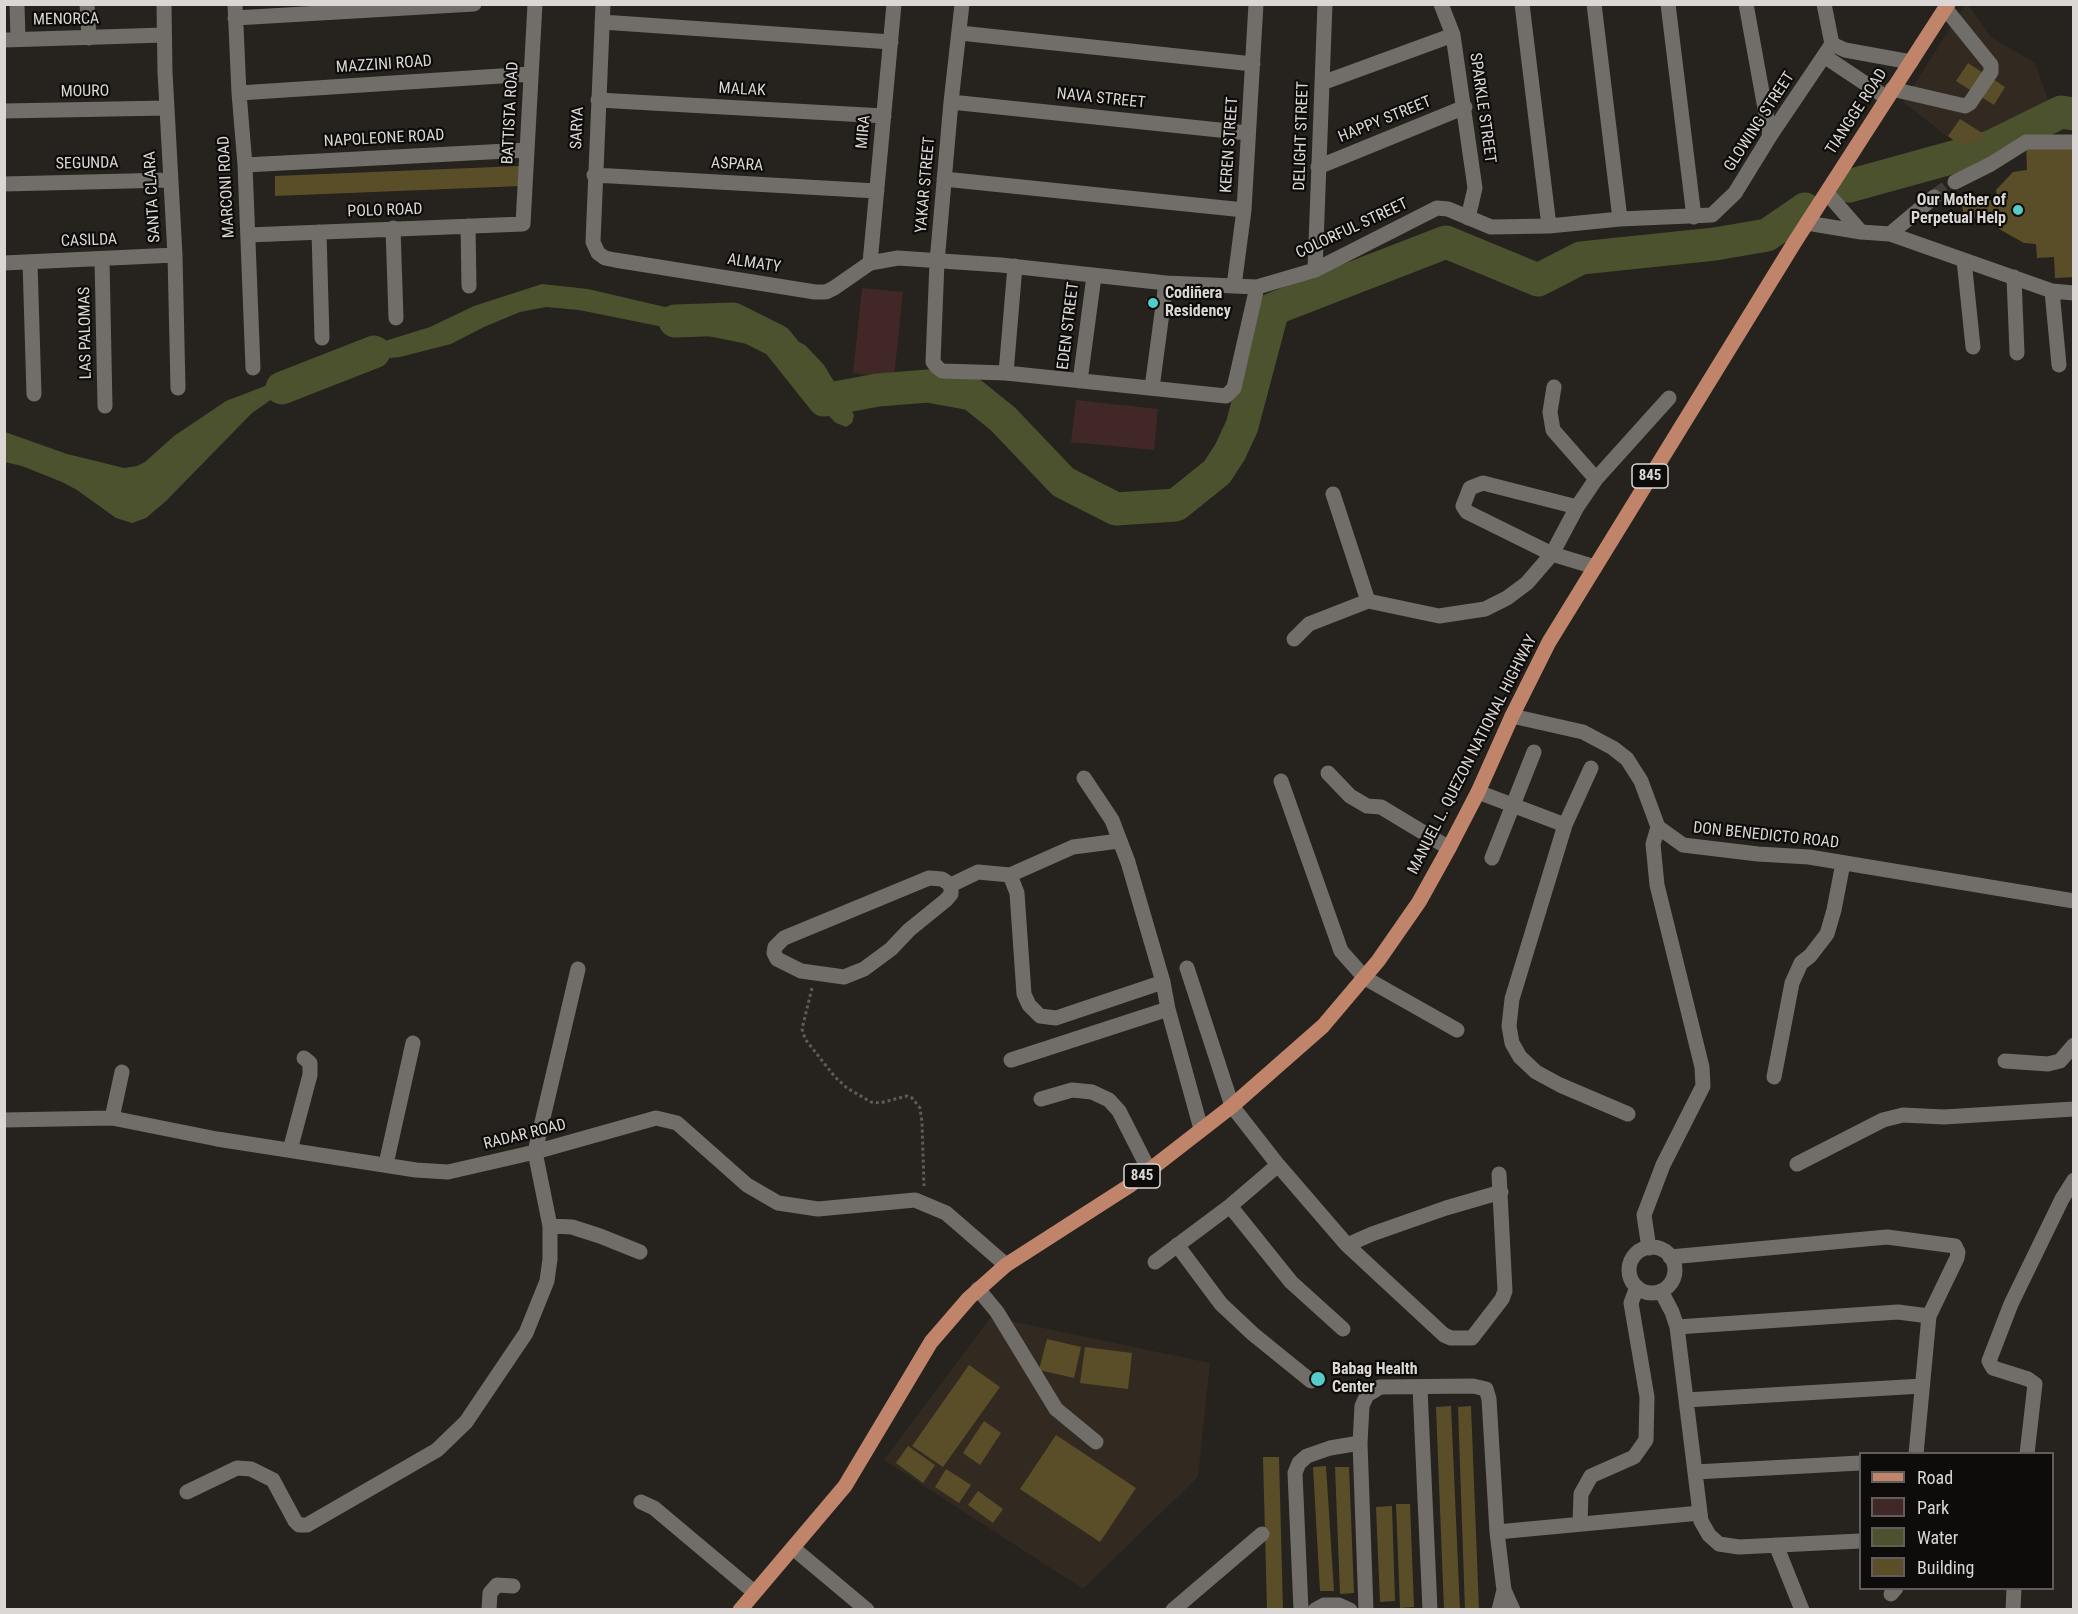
<!DOCTYPE html>
<meta charset="utf-8">
<style>
body{margin:0}
#map{position:relative;width:2078px;height:1614px;overflow:hidden;background:#26221e;font-family:"Roboto Condensed",sans-serif}
canvas{display:block}
.frame{position:absolute;inset:0;border:6px solid #dad7d4;pointer-events:none}
.legend{position:absolute;left:1859px;top:1452px;width:195px;height:138px;box-sizing:border-box;background:#0e0c0a;border:2px solid #605d5b;margin:0;padding:8px 10px;list-style:none;font-size:18px;color:#dad7d4}
.legend li{display:flex;align-items:center;gap:12px;height:30px}
.legend b{width:30px;border:2px solid #605d5b}
</style>
<div id="map">
<canvas width="2078" height="1614"></canvas>
<div class="frame"></div>
<ul class="legend">
<li><b style="height:8px;background:#bf8469"></b>Road</li>
<li><b style="height:16px;background:#422727"></b>Park</li>
<li><b style="height:16px;background:#4b522d"></b>Water</li>
<li><b style="height:16px;background:#5a4e29"></b>Building</li>
</ul>
</div>
<script>
const context = document.querySelector('canvas').getContext('2d');
context.lineJoin = 'round';
function fill(path, color) { context.fillStyle = color; context.fill(path, 'evenodd'); }
const toPath = rows => new Path2D(rows.map(r => 'M' + r).join(''));
function stroke(path, color, width, dash) { context.strokeStyle = color; context.lineWidth = width; context.lineCap = dash ? 'butt' : 'round'; context.setLineDash(dash || []); context.stroke(path); }
function label(font, color, halo, rows, align = 'center') {
  context.font = font + ' "Roboto Condensed",sans-serif'; context.lineWidth = 4.5; context.setLineDash([]); context.textBaseline = 'middle'; context.strokeStyle = halo; context.fillStyle = color; for (const [text, x, y, turn = 0] of rows) {
    context.save(); context.translate(x, y); context.rotate((+turn || 0) * Math.PI / 180); context.textAlign = isNaN(turn) ? turn : align; if (halo) context.strokeText(text, 0, 0); context.fillText(text, 0, 0); context.restore();
  }
}
const built = toPath([
 [1965,5,1968,5,1991,37,2035,63,2052,112,1962,148,1903,102],
 [991,1317,1210,1363,1198,1477,1083,1589,884,1460]
]);
const green = toPath([
 [862,288,903,292,894,378,853,373],
 [1076,400,1158,409,1154,450,1071,442]
]);
const water = toPath([
 [542,284,588,289,785,335,805,345,824,365,854,415,852,423,846,427,836,423,824,411,786,359,772,349,579,310,546,307,520,312,484,327,451,344,400,357,351,362,329,370,285,390,252,413,166,501,146,518,132,523,116,518,77,490,62,482,22,466,5,462,5,432,67,454,100,462,124,468,137,466,145,462,174,436,226,401,372,345,430,327,474,306]
]);
const river = toPath([
 [1849,186,1990,147,2061,112,2074,114],
 [675,321,733,319,777,341,824,400,878,390,928,386,972,394,1003,419,1063,482,1116,509,1176,505,1217,472,1230,452,1242,426,1273,309,1446,242,1538,280,1581,258,1715,244,1767,235,1805,209],
 [282,388,374,352]
]);
const building = toPath([
 [1968,63,2005,87,1994,105,1956,81],
 [1960,119,1987,136,1962,146,1948,136],
 [2074,142,2074,277,2055,278,2054,257,2037,258,2036,244,2024,243,1999,229,1997,217,1964,219,1962,204,1997,199,1996,190,2013,172,2027,170,2026,143],
 [520,166,521,186,275,196,275,176],
 [1146,299,1162,299,1160,308,1146,307],
 [1047,1339,1081,1347,1074,1378,1039,1370],
 [1085,1347,1132,1353,1128,1389,1080,1383],
 [969,1365,1000,1387,943,1467,912,1446],
 [1451,1406,1460,1610,1444,1610,1436,1407],
 [1471,1406,1479,1610,1465,1610,1458,1407],
 [984,1421,1001,1433,980,1465,963,1453],
 [1056,1435,1136,1488,1100,1542,1020,1489],
 [908,1446,935,1465,923,1483,896,1463],
 [1263,1457,1279,1457,1283,1610,1267,1610],
 [1326,1466,1334,1591,1320,1591,1313,1467],
 [1335,1467,1349,1467,1354,1593,1340,1594],
 [946,1469,971,1485,959,1503,935,1487],
 [978,1491,1003,1509,993,1523,968,1505],
 [1396,1504,1410,1504,1414,1607,1400,1608],
 [1392,1506,1395,1601,1380,1602,1376,1507]
]);
const minorTunnel = toPath([
 [1934,197,1955,182]
]);
const path = toPath([
 [812,988,802,1029,805,1039,835,1077,847,1088,871,1102,880,1103,907,1096,912,1098,920,1108,922,1122,924,1186]
]);
const minor = toPath([
 [17,4,18,39],
 [87,4,89,38],
 [164,4,165,72,175,255,178,388],
 [235,4,239,93,245,165,253,368],
 [603,4,593,242,598,253,605,258,615,260,815,292,826,292,834,288,870,263,898,258,1001,265,1166,283,1257,287,1315,270,1437,208,1448,209,1491,227,1549,226,1620,219,1712,215,1735,193,1770,136,1832,44],
 [962,4,951,102,937,262,933,362,937,367,942,371,1006,373,1226,396,1234,388,1257,287],
 [1441,4,1453,35,1475,188,1468,218],
 [1522,4,1549,226],
 [1594,4,1620,219],
 [1668,4,1694,217],
 [1746,4,1770,136],
 [1824,4,1832,44],
 [235,18,474,4],
 [602,22,891,42],
 [960,33,1253,64],
 [4,40,164,35],
 [1832,44,1845,50,1911,62],
 [1824,56,1887,98],
 [1322,83,1453,35],
 [1892,89,1965,106,1970,103,1991,72,1991,65,1945,8],
 [239,93,531,74],
 [598,100,884,116],
 [951,102,1248,133],
 [4,111,167,108],
 [245,165,526,150],
 [1318,167,1465,107],
 [594,175,877,191],
 [944,179,1244,210],
 [1955,182,1991,164,2026,142,2074,142],
 [4,184,170,180],
 [1827,193,1861,232],
 [1807,223,1861,232,1890,234,2052,291,2074,293],
 [468,226,469,286],
 [393,228,396,318],
 [319,232,322,338],
 [1890,234,1934,197],
 [248,235,523,224,535,4],
 [102,259,105,406],
 [1964,260,1973,347],
 [30,262,34,394],
 [4,263,175,255],
 [870,263,894,4],
 [1315,270,1325,4],
 [2014,277,2017,353],
 [1234,286,1244,210,1256,4],
 [2052,291,2059,365],
 [1006,373,1015,266],
 [1080,381,1094,276],
 [1554,387,1550,412,1553,430,1596,479],
 [1152,388,1166,283],
 [1333,494,1368,601,1439,616,1485,609,1507,598,1527,583,1552,554,1577,507,1596,479,1669,398],
 [1577,507,1483,483,1470,488,1463,506,1467,512,1552,554,1595,567],
 [1294,639,1309,624,1368,601],
 [1512,716,1583,732,1613,748,1627,759,1641,781,1658,827,1683,845,1758,854,1809,857,2074,901],
 [1591,768,1565,825,1512,999,1509,1026,1512,1043,1520,1057,1536,1072,1560,1085,1628,1114],
 [1328,773,1350,796,1367,806,1381,807,1449,848],
 [1084,778,1112,820,1128,862,1163,982,1168,1009,1201,1129],
 [1281,781,1341,951,1365,978,1457,1030],
 [1478,792,1565,825],
 [1492,858,1534,752],
 [1010,875,1017,893,1024,994,1029,1005,1040,1016,1056,1018,1163,982],
 [929,878,942,879,951,885,951,894,946,900,909,930,891,949,864,969,844,977,801,971,777,959,774,953,775,947,784,938,929,878],
 [951,885,978,872,1010,875,1073,847,1119,841],
 [1187,968,1232,1106,1278,1165,1347,1245,1444,1335,1451,1338,1472,1338,1502,1299,1505,1291,1499,1174],
 [1011,1060,1168,1009],
 [2005,1061,2048,1064,2060,1061,2074,1045],
 [1774,1077,1792,983,1801,963,1810,956,1827,934,1834,910,1843,863],
 [1041,1099,1072,1090,1092,1092,1109,1100,1119,1111,1149,1170],
 [112,1118,122,1072],
 [4,1120,112,1118,217,1139,416,1170,448,1172,535,1152,656,1118,677,1123,747,1185,778,1203,818,1209,915,1200,946,1213,1006,1265],
 [290,1150,310,1075,310,1063,304,1058],
 [386,1164,413,1043],
 [1797,1164,1883,1120,1903,1115,1944,1117,2074,1109],
 [1230,1206,1291,1282,1343,1329],
 [550,1226,572,1227,600,1236,640,1252],
 [1177,1245,1221,1304,1253,1334,1311,1381],
 [1347,1245,1372,1234,1446,1208,1501,1192],
 '1629 1270a23 23 0 1 1 46 0a23 23 0 1 1-46 0Z',
 [1649,1248,1644,1215,1663,1165,1703,1086,1702,1067,1657,885,1653,844,1658,827],
 [1670,1257,1887,1237,1955,1246,1958,1252,1957,1258,1929,1316,1916,1454],
 [1155,1262,1230,1206,1278,1165],
 [978,1289,997,1312,1056,1409,1096,1442],
 [1661,1291,1672,1312,1677,1327,1701,1521,1709,1535,1719,1544,1739,1547,1860,1541],
 [1677,1327,1898,1312,1929,1316],
 [1420,1388,1430,1610],
 [1686,1400,1922,1386],
 [2027,1454,2035,1384,2028,1379,1993,1368,1989,1361,2011,1304,2062,1199,2074,1180],
 [1695,1472,1860,1463],
 [187,1492,237,1468,251,1469,273,1480,295,1521,299,1525,307,1525,437,1450,466,1422,526,1333,547,1281,550,1259,550,1226,535,1152,578,969],
 [641,1502,654,1508,754,1592],
 [1580,1524,1581,1494,1591,1476,1634,1457,1646,1440,1647,1397,1631,1303,1637,1287],
 [1497,1532,1700,1513],
 [1776,1545,1802,1610],
 [793,1548,867,1610],
 [1504,1590,1513,1610],
 [1891,1594,1896,1588],
 [489,1610,490,1593,497,1585,513,1586],
 [1173,1610,1262,1534],
 [1301,1610,1295,1473,1299,1463,1307,1456,1330,1448,1360,1443],
 [1315,1610,1324,1605,1339,1605,1350,1610],
 [1366,1610,1360,1443,1362,1406,1367,1395,1380,1387,1473,1386,1486,1389,1489,1399,1497,1532,1504,1590,1499,1610],
 [2013,1610,2014,1588]
]);
const major = toPath([
 [740,1610,845,1486,931,1342,969,1298,1006,1265,1129,1186,1232,1106,1323,1026,1378,961,1419,902,1449,848,1478,792,1512,716,1549,642,1796,240,1948,4]
]);
const markers = [
 [2018,210,6,"#54cdc8"],
 [1153,303,6,"#54cdc8"],
 [1318,1379,8,"#54cdc8"]
];
const shields = [
 [1650,476,36],
 [1142,1176,36]
];
const shieldNames = [
 ["845",1650,476],
 ["845",1142,1176]
];
const streetNames = [
 ["MENORCA",66,20,-1],
 ["MAZZINI ROAD",384,65,-4],
 ["MALAK",742,90,3],
 ["MOURO",85,92,-1],
 ["NAVA STREET",1101,99,6],
 ["SPARKLE STREET",1482,108,82],
 ["TIANGGE ROAD",1857,112,-57],
 ["BATTISTA ROAD",511,113,-87],
 ["HAPPY STREET",1385,120,-22],
 ["GLOWING STREET",1760,122,-57],
 ["SARYA",578,128,-87],
 ["MIRA",864,132,-85],
 ["DELIGHT STREET",1302,136,-88],
 ["NAPOLEONE ROAD",384,139,-3],
 ["KEREN STREET",1230,145,-86],
 ["SEGUNDA",87,164,-1],
 ["ASPARA",737,165,3],
 ["YAKAR STREET",926,185,-85],
 ["MARCONI ROAD",227,187,-93],
 ["SANTA CLARA",153,197,-93],
 ["POLO ROAD",385,211,-2],
 ["COLORFUL STREET",1352,229,-25],
 ["CASILDA",89,241,-2],
 ["ALMATY",754,264,9],
 ["EDEN STREET",1069,326,-83],
 ["LAS PALOMAS",86,333,-91],
 ["MANUEL L. QUEZON NATIONAL HIGHWAY",1473,755,-63],
 ["DON BENEDICTO ROAD",1766,836,6],
 ["RADAR ROAD",525,1135,-14]
];
const poiNames = [
 ["Our Mother of",2006,201,"right"],
 ["Perpetual Help",2006,219,"right"],
 ["Codiñera",1165,294],
 ["Residency",1165,312],
 ["Babag Health",1332,1370],
 ["Center",1332,1388]
];
fill(built, '#322a21');
fill(green, '#422727');
fill(water, '#4b522d');
stroke(river, '#4b522d', 33);
fill(building, '#5a4e29');
stroke(minorTunnel, '#413d39', 15, [15, 8]);
stroke(path, '#5f5c58', 3, [3, 3]);
stroke(minor, '#716d68', 15);
stroke(major, '#bf8469', 15);
for (const [x, y, r, color] of markers) { const dot = new Path2D(); dot.arc(x, y, r, 0, 2 * Math.PI); context.fillStyle = color; context.fill(dot); stroke(dot, '#0e0c0a', 2); }
for (const [x, y, w] of shields) { const box = new Path2D(); box.roundRect(x - w / 2, y - 12, w, 24, 4.5); context.fillStyle = '#0e0c0a'; context.fill(box); stroke(box, '#dad7d4', 1.5); }
label('bold 15px', '#dad7d4', null, shieldNames);
label('16px', '#dad7d4', '#0e0c0a', streetNames);
label('bold 16px', '#dad7d4', '#0e0c0a', poiNames, 'left');
</script>
